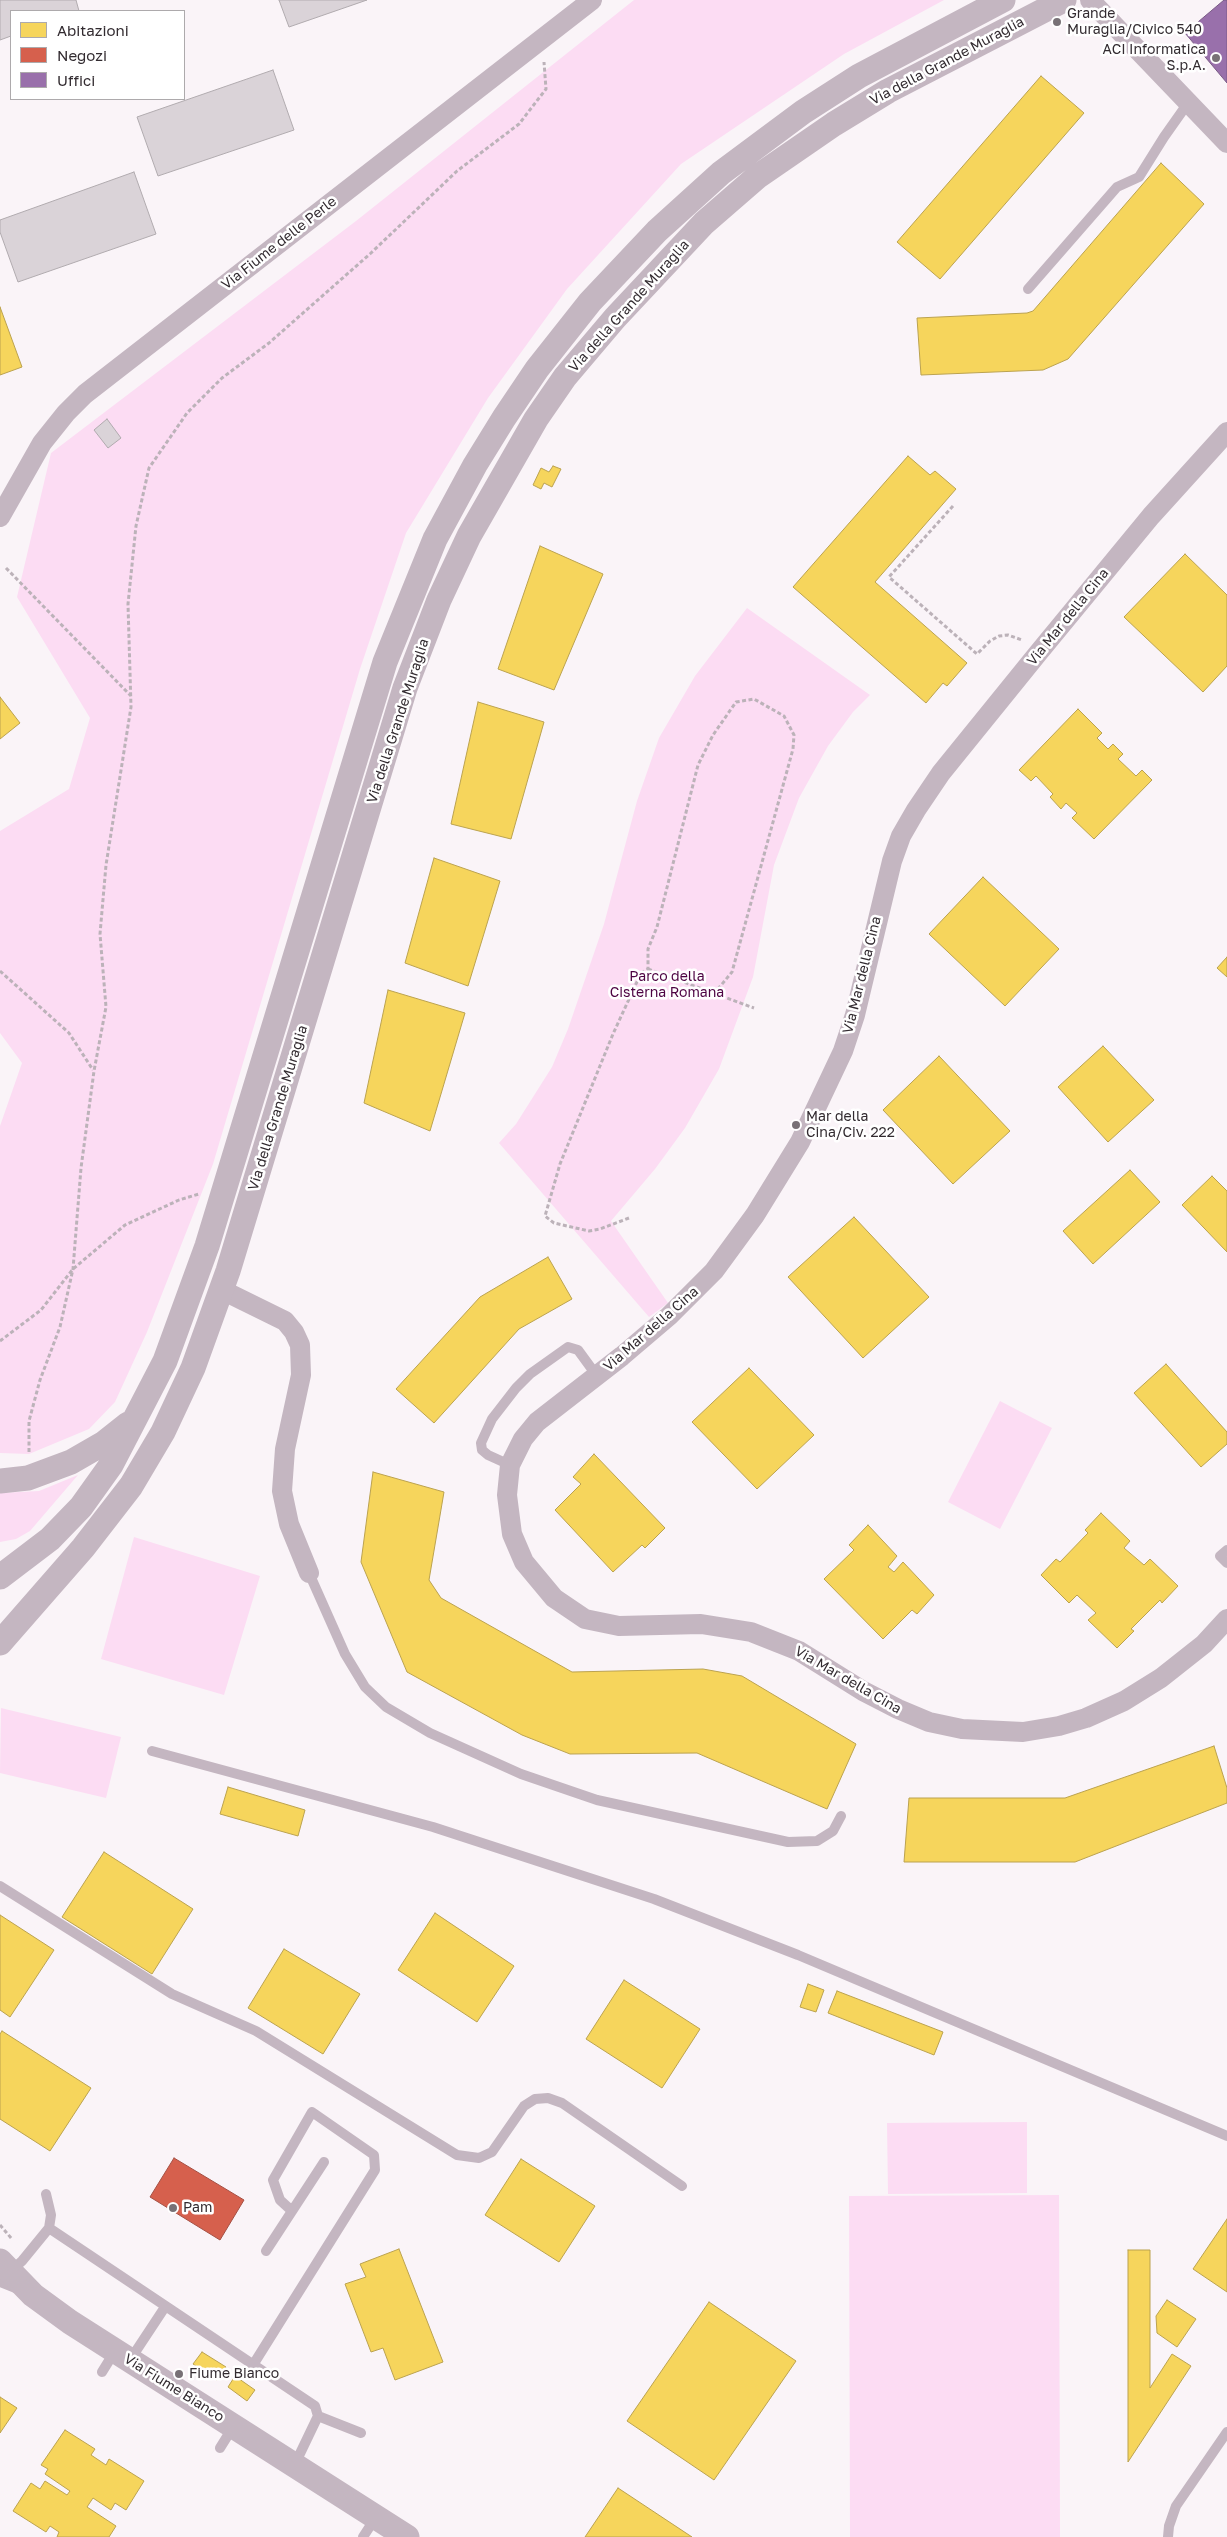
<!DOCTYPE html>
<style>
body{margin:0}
#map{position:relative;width:1227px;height:2537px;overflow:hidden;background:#faf4f8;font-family:"Golos Text",sans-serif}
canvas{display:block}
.legend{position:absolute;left:10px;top:10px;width:175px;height:90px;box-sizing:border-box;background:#fff;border:1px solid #adaaac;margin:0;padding:6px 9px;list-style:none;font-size:15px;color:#322b30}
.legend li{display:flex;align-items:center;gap:10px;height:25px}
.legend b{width:25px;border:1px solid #adaaac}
</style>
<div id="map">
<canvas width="1227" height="2537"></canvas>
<ul class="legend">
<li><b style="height:14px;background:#f6d55c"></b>Abitazioni</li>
<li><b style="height:14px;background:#d6604d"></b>Negozi</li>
<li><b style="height:14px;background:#9970ab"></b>Uffici</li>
</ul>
</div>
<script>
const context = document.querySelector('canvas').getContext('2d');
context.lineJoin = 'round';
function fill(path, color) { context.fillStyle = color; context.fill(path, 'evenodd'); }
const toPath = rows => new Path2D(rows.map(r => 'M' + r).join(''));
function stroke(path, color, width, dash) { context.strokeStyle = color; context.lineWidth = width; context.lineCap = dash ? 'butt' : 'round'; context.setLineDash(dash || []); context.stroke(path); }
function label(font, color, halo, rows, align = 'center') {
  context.font = font + ' "Golos Text",sans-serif'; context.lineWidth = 5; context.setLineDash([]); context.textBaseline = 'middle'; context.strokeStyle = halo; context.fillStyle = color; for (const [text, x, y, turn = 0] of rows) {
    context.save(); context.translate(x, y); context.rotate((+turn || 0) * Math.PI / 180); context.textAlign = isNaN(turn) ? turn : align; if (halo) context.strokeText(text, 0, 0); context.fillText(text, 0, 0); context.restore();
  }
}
const green = toPath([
 [634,0,944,0,844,54,681,164,567,289,488,398,406,533,360,669,213,1164,147,1332,115,1402,89,1429,29,1454,0,1453,0,1126,22,1063,0,1033,0,831,69,789,90,718,17,597,51,453,356,221],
 [747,608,870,695,853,712,828,746,799,798,774,865,753,977,719,1069,685,1128,655,1169,611,1221,668,1303,649,1317,499,1143,516,1124,552,1067,568,1029,604,924,637,801,659,738,695,676],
 [1000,1401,1052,1428,1000,1529,948,1502],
 [78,1475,30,1531,16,1539,0,1542,0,1493,39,1491],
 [134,1537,260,1576,224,1695,101,1659],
 [1,1708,121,1737,106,1798,0,1773],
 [1027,2122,1027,2193,888,2194,887,2123],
 [1059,2195,1060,2537,850,2537,849,2196]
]);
const homes = toPath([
 [1041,76,1084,113,940,279,897,242,1041,76],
 [1161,163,1204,204,1068,359,1043,370,921,375,917,318,1027,313,1033,311,1161,163],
 [0,307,22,367,0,375,0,307],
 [908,456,930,475,935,471,956,489,875,582,967,663,947,686,943,683,926,703,793,587,908,456],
 [553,466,561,469,552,487,544,483,541,489,533,485,541,468,549,472,553,466],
 [540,546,603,574,554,690,498,669,540,546],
 [1185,554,1227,595,1227,666,1203,692,1124,617,1185,554],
 [0,697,20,723,0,739,0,697],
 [478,702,544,722,511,839,451,824,478,702],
 [1078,709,1102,733,1097,738,1108,749,1113,744,1123,754,1118,759,1136,776,1142,770,1152,780,1094,839,1072,818,1077,813,1066,803,1061,809,1050,797,1053,794,1036,776,1031,781,1019,770,1078,709],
 [434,858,500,881,468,986,405,963,434,858],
 [983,877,1059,949,1005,1006,929,934,983,877],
 [1227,957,1227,977,1217,968,1227,957],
 [388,990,465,1013,430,1131,364,1103,388,990],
 [1103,1046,1154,1100,1108,1142,1058,1087,1103,1046],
 [939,1056,1010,1131,953,1184,883,1110,939,1056],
 [1130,1170,1160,1202,1093,1264,1063,1231,1130,1170],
 [1212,1176,1227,1191,1227,1252,1182,1205,1212,1176],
 [854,1217,929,1297,863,1358,788,1277,854,1217],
 [548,1257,572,1299,519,1329,434,1423,396,1389,480,1297,548,1257],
 [1166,1364,1227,1432,1227,1444,1201,1467,1134,1393,1166,1364],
 [749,1368,814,1435,757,1489,692,1422,749,1368],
 [594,1454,665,1528,645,1548,642,1545,613,1572,555,1510,581,1484,573,1477,594,1454],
 [373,1472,444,1492,429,1580,441,1598,572,1672,703,1669,742,1676,856,1744,827,1809,697,1753,570,1754,522,1735,407,1672,361,1562,373,1472],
 [1101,1513,1130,1541,1124,1548,1144,1565,1150,1559,1178,1586,1162,1603,1160,1600,1131,1629,1134,1631,1117,1648,1088,1620,1096,1613,1077,1595,1069,1603,1041,1575,1056,1559,1060,1562,1088,1533,1085,1530,1101,1513],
 [868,1525,897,1556,888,1567,894,1572,903,1562,934,1595,917,1614,912,1610,883,1639,824,1579,854,1550,849,1545,868,1525],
 [1214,1746,1227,1788,1227,1803,1075,1862,904,1862,909,1798,1065,1798,1214,1746],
 [228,1787,305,1810,298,1836,220,1814,228,1787],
 [104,1852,193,1909,152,1974,62,1917,104,1852],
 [435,1913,514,1966,477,2022,398,1970,435,1913],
 [0,1915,54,1950,10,2017,0,2010,0,1915],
 [284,1949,360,1994,323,2054,248,2008,284,1949],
 [624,1980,700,2029,662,2088,586,2039,624,1980],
 [808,1984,824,1990,816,2012,800,2007,808,1984],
 [837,1991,943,2032,934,2055,828,2013,837,1991],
 [2,2031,91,2088,50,2151,0,2119,0,2034,2,2031],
 [521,2159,595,2206,559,2262,485,2215,521,2159],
 [1227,2219,1227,2292,1193,2269,1227,2219],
 [399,2249,443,2362,395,2380,383,2348,371,2352,345,2284,366,2277,360,2264,399,2249],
 [1128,2250,1150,2250,1150,2388,1172,2354,1191,2366,1128,2462,1128,2250],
 [1167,2300,1196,2319,1177,2347,1157,2333,1156,2316,1167,2300],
 [709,2302,796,2361,714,2480,627,2421,709,2302],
 [202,2352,226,2367,217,2380,193,2364,202,2352],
 [235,2376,255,2390,247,2401,228,2387,235,2376],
 [0,2397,17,2408,0,2433,0,2397],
 [65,2430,95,2449,91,2455,106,2465,109,2459,144,2481,126,2510,115,2503,111,2510,93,2498,87,2507,116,2526,109,2537,57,2537,59,2532,50,2526,46,2532,13,2511,31,2483,40,2489,45,2481,67,2495,70,2491,45,2474,48,2469,41,2465,65,2430],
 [618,2488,692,2537,585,2537,618,2488]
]);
const shops = toPath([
 [174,2158,244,2200,220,2240,150,2197,174,2158]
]);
const offices = toPath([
 [1224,0,1227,0,1227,83,1185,33,1224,0]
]);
const building = toPath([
 [0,0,76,0,79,11,11,11,11,36,0,40,0,0],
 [279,0,367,0,289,27,279,0],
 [273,70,294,130,158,176,137,117,273,70],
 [134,172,156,234,18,282,0,232,0,220,134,172],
 [107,419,121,438,108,448,94,430,107,419]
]);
const path = toPath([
 [953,506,889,577,977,654,990,641,999,636,1008,635,1022,640],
 [6,568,131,696],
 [648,969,754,1008],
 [0,971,69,1033,93,1070],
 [629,1218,600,1229,589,1231,554,1223,545,1216,560,1164,613,1034,641,973,648,969,648,949,657,927,698,765,713,735,736,702,754,699,784,716,794,735,793,749,732,972,718,989,709,992],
 [0,1341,41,1310,73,1269,125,1225,179,1200,199,1194],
 [29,1452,29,1421,40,1380,60,1327,73,1269,81,1168,94,1071,106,1007,100,934,106,865,131,707,128,604,136,526,149,468,187,413,222,378,269,343,371,253,457,171,519,124,546,89,544,62],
 [0,2225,12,2239]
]);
const service = toPath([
 [1028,289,1117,187,1139,177,1164,137,1188,103],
 [510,1465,488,1455,482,1450,481,1443,492,1419,516,1388,530,1374,568,1347,578,1350,597,1376],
 [1227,1550,1220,1556,1227,1563],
 [309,1573,345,1654,365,1687,386,1707,430,1733,521,1774,597,1800,788,1842,817,1841,833,1831,841,1816],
 [152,1751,433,1827,654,1899,798,1955,1227,2136],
 [0,1886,172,1994,256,2031,457,2155,479,2158,492,2152,524,2106,535,2099,548,2098,562,2103,682,2186],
 [49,2228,315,2406,318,2416,295,2464],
 [266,2251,324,2162],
 [11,2271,22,2261,49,2228,51,2215,46,2194],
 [0,2282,18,2289],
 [130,2360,165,2307],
 [253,2365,375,2170,374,2155,312,2112,273,2180,280,2200,292,2211],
 [102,2372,115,2351],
 [318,2416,361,2433],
 [220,2448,233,2427],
 [363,2537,376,2517],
 [1168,2537,1169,2526,1176,2506,1227,2432]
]);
const minor = toPath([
 [1111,22,1227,143],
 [1227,432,1151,516,1039,652,941,773,916,810,901,836,892,861,855,1015,843,1051,800,1142,755,1215,714,1271,669,1316,622,1356,537,1422,523,1439,510,1465,507,1495,512,1534,524,1562,554,1598,585,1619,619,1626,701,1624,751,1632,799,1651,863,1691,898,1709,929,1722,962,1729,1023,1732,1059,1726,1086,1718,1124,1701,1161,1678,1204,1644,1227,1619],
 [0,517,42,443,66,413,85,394,592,0],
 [222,1290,285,1321,294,1332,300,1345,301,1375,285,1449,282,1491,289,1524,309,1573]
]);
const tertiary = toPath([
 [0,1481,28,1478,71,1462,104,1443,128,1424],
 [0,1577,50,1539,81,1507,111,1465,165,1361,207,1246,385,662,435,539,475,465,504,418,537,369,590,302,657,231,721,173,803,112,859,76,1003,0],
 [0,1643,83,1548,131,1486,163,1432,193,1368,228,1271,405,688,439,600,469,536,536,419,565,377,615,318,704,223,757,177,834,124,888,91,1064,0],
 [0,2261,33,2295,70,2322,407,2537]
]);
const minorBridge = toPath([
 [1090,0,1111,22]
]);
const markers = [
 [1057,22,5,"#787176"],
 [1216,58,5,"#787176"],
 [796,1125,5,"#787176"],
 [173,2208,5,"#787176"],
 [179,2374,5,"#787176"]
];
const poiNames = [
 ["Grande",1067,14],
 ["Muraglia/Civico 540",1067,30],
 ["ACI Informatica",1206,50,"right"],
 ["S.p.A.",1206,66,"right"],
 ["Mar della",806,1117],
 ["Cina/Civ. 222",806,1133],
 ["Pam",183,2208],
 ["Fiume Bianco",189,2374]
];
const streetNames = [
 ["Via della Grande Muraglia",947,61,-28],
 ["Via Fiume delle Perle",279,243,-38],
 ["Via della Grande Muraglia",629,306,-48],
 ["Via Mar della Cina",1068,617,-51],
 ["Via della Grande Muraglia",398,721,-72],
 ["Via Mar della Cina",862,975,-76],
 ["Via della Grande Muraglia",278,1108,-73],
 ["Via Mar della Cina",651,1329,-41],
 ["Via Mar della Cina",848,1680,30],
 ["Via Fiume Bianco",174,2388,32]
];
const parkNames = [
 ["Parco della",667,977],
 ["Cisterna Romana",667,993]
];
fill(green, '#fcdcf3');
fill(homes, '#f6d55c');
stroke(homes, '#bba24f', 1);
fill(shops, '#d6604d');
stroke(shops, '#a55044', 1);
fill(offices, '#9970ab');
stroke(offices, '#7a5b86', 1);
fill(building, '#dad3d8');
stroke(building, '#b1abaf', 1);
stroke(path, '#bcb2b9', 3, [4, 2.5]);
stroke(service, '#c4b6c1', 10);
stroke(minor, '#c4b6c1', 20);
stroke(tertiary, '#c4b6c1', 25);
stroke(minorBridge, '#c4b6c1', 20);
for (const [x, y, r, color] of markers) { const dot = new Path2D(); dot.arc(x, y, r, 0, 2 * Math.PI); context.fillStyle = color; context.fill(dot); stroke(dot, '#fff', 2); }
label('14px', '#322b30', '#fff', poiNames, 'left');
label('14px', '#322b30', '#fff', streetNames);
label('14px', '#4d0342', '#fff', parkNames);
</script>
